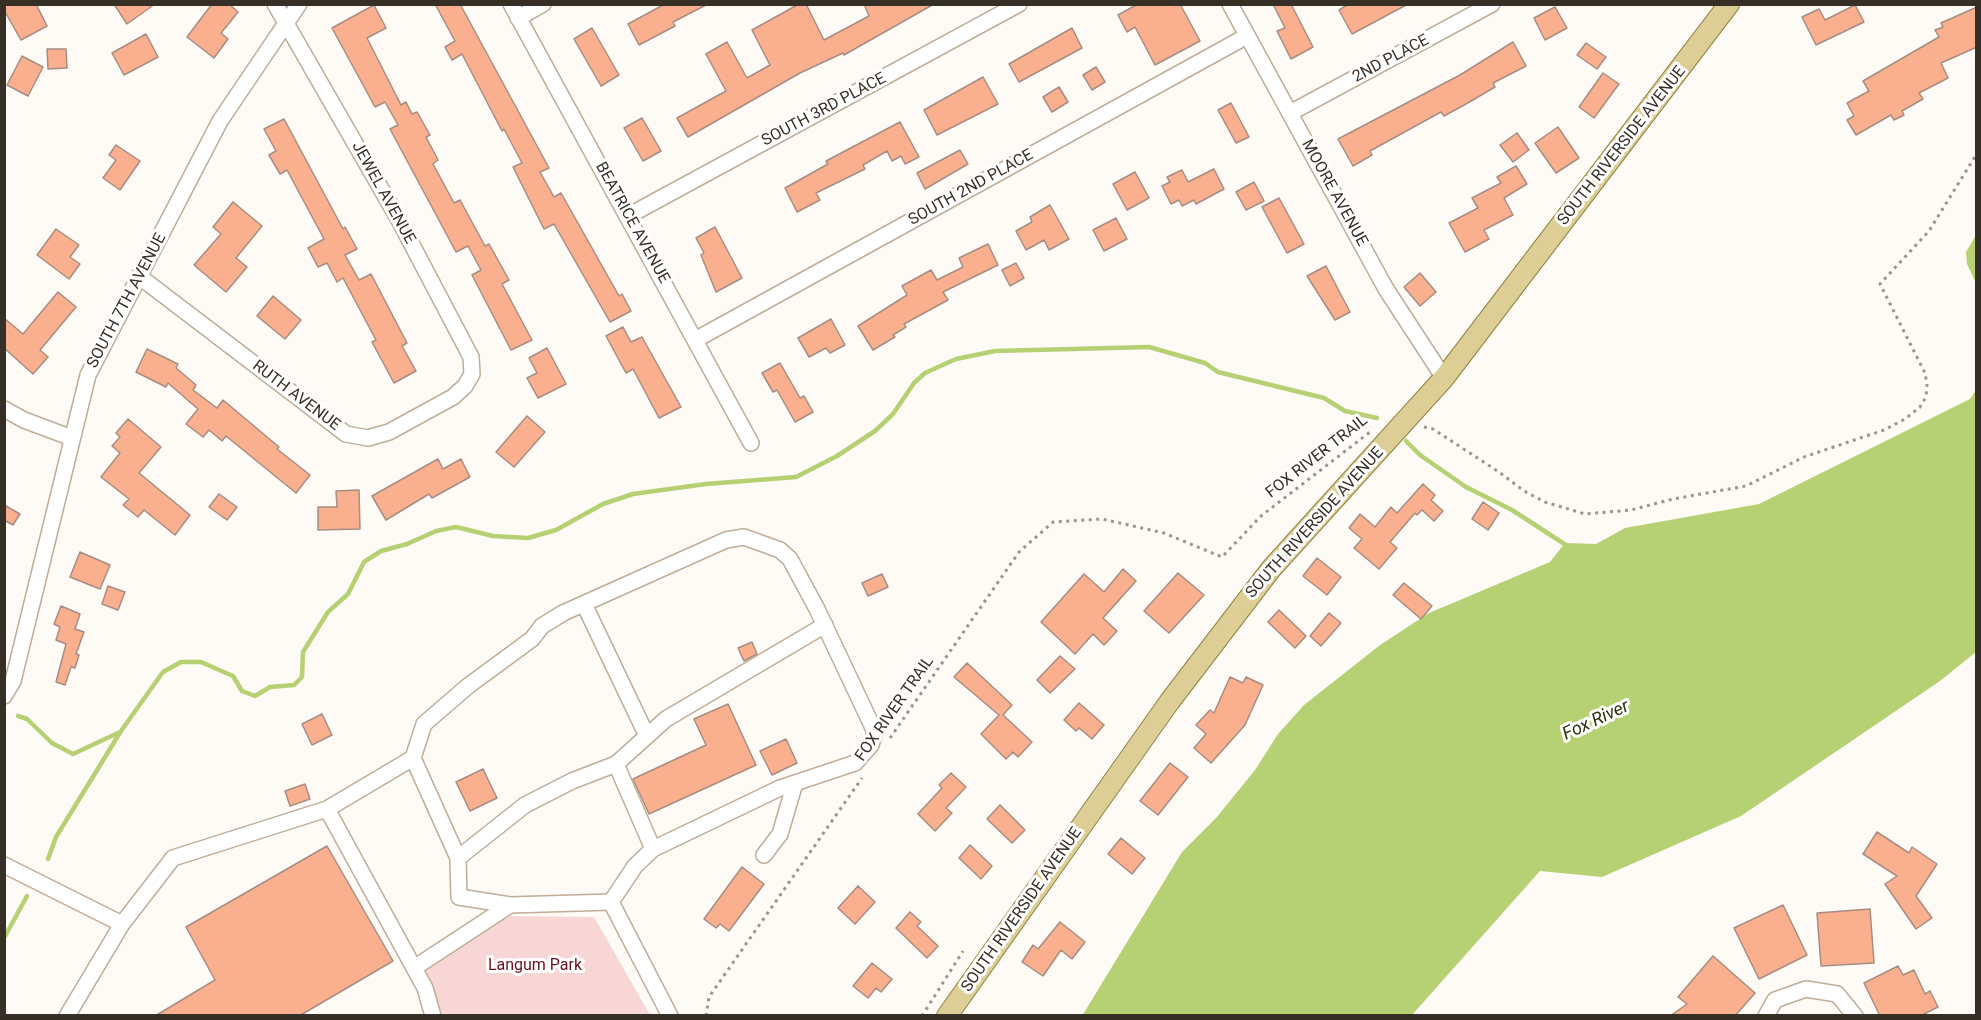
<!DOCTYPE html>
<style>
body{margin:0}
#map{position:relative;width:1981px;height:1020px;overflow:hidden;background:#fefaf6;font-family:Roboto,sans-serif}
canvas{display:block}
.frame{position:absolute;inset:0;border:6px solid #362f26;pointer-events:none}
</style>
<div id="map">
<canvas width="1981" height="1020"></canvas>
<div class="frame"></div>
</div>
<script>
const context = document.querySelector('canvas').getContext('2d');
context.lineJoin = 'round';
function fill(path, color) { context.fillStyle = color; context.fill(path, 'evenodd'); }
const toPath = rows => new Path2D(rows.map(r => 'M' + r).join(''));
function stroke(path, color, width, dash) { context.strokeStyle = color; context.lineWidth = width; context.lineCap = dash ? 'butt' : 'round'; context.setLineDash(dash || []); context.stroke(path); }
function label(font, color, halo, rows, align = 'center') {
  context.font = font + ' Roboto,sans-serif'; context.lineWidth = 6; context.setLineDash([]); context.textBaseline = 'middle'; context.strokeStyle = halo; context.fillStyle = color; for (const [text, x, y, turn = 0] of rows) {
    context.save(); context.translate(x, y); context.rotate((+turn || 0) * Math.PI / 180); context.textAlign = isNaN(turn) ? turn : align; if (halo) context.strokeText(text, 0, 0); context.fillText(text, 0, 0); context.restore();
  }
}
const green = toPath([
 [510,916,594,917,650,1015,443,1015,420,970]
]);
const water = toPath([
 [1976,235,1976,283,1967,264,1966,252],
 [1976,390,1976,652,1940,681,1741,816,1602,877,1540,871,1412,1015,1082,1016,1182,852,1216,818,1255,770,1278,734,1304,705,1380,645,1429,613,1550,562,1565,543,1596,544,1625,528,1759,504,1970,399]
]);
const stream = toPath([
 [1406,441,1420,455,1466,487,1512,510,1569,547],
 [18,716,27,719,52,743,73,754,120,732],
 [48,859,56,837,121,731,163,672,181,662,201,662,233,676,242,691,255,696,270,687,294,685,302,677,303,652,328,612,348,594,364,562,381,551,407,544,436,531,456,527,493,536,528,538,556,530,603,504,633,494,706,484,796,477,837,456,875,431,893,414,914,383,925,373,956,359,995,351,1149,347,1205,363,1218,372,1324,398,1345,411,1377,418],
 [4,938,27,896]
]);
const building = toPath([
 [4,4,36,4,47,26,21,40,4,10,4,4],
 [114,4,155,4,127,24,114,4],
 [212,4,229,4,238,12,221,33,228,39,214,58,187,37,212,4],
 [435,4,460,4,549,168,540,172,554,197,561,193,619,296,622,294,631,311,610,322,554,224,544,229,513,167,522,163,504,129,502,131,462,54,452,60,445,47,455,41,435,4],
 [665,4,708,4,673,22,675,26,639,45,628,24,665,4],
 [799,4,806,4,824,40,869,16,864,4,934,4,844,55,843,53,800,73,688,137,677,118,726,91,706,54,727,42,747,78,770,65,752,30,799,4],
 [1138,4,1180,4,1200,41,1155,65,1135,27,1127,32,1118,15,1138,4],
 [1273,4,1291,4,1313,47,1291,59,1277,31,1285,28,1273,4],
 [1349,4,1408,4,1352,34,1339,10,1349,4],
 [374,5,386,28,367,38,401,105,406,102,412,114,417,112,430,135,426,137,438,160,433,164,454,203,460,200,485,246,489,244,509,280,502,284,532,340,511,350,472,275,481,270,468,246,456,252,390,129,398,125,385,102,375,107,332,28,374,5],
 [1855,5,1864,22,1816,45,1802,17,1819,9,1825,20,1855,5],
 [1555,7,1567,28,1545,40,1534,18,1555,7],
 [1977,7,1977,47,1941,63,1948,78,1919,93,1923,99,1902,111,1904,115,1894,120,1891,115,1856,135,1847,120,1854,116,1847,103,1869,91,1863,81,1939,37,1935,30,1943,27,1941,23,1977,7],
 [592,28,619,75,601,86,574,39,592,28],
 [1072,28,1082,48,1019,82,1009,64,1072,28],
 [146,34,158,57,124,75,112,53,146,34],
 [1513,42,1526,66,1493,83,1495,87,1466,104,1444,116,1441,112,1370,151,1372,155,1353,166,1338,139,1460,75,1513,42],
 [1586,43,1606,57,1597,69,1577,55,1586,43],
 [47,49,66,49,67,68,48,69,47,49],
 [22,56,43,67,28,96,7,85,22,56],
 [1096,67,1105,82,1092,90,1083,75,1096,67],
 [1603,73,1619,84,1594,118,1579,107,1603,73],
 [983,77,998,104,937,135,924,110,983,77],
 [1059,87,1068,102,1052,112,1043,97,1059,87],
 [1231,103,1249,137,1236,143,1218,110,1231,103],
 [642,118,661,151,643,161,624,128,642,118],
 [284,119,343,229,345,227,357,249,345,255,359,280,371,274,407,343,402,346,416,371,394,383,372,342,376,340,343,278,337,282,327,263,318,267,308,248,324,239,287,170,280,174,269,155,276,151,264,129,284,119],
 [900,122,919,157,905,164,901,156,892,161,887,151,863,165,865,169,816,193,820,200,797,212,785,188,828,164,826,161,900,122],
 [1558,127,1579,158,1556,173,1535,143,1558,127],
 [1517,133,1529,150,1513,162,1500,145,1517,133],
 [116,145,140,161,120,190,103,178,116,160,109,155,116,145],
 [960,150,968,164,925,189,917,173,960,150],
 [1516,166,1527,184,1504,198,1513,215,1484,230,1489,239,1465,252,1449,223,1478,208,1472,198,1501,183,1497,177,1516,166],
 [1214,169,1224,189,1196,204,1194,200,1182,206,1179,200,1171,204,1162,186,1170,182,1167,177,1182,170,1188,182,1214,169],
 [1135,172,1149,198,1127,210,1113,184,1135,172],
 [1254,182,1264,201,1246,210,1236,192,1254,182],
 [1279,198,1304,244,1287,253,1262,207,1279,198],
 [233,202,262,226,236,258,247,267,226,292,194,265,221,234,213,227,233,202],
 [1050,205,1069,239,1049,250,1044,240,1026,250,1016,231,1032,222,1030,217,1050,205],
 [1116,218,1127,239,1104,251,1093,230,1116,218],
 [715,227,742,278,716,292,701,255,704,253,696,238,715,227],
 [56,229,79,245,70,257,80,264,69,279,37,255,56,229],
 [988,244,998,265,943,292,948,300,904,324,906,327,893,335,895,337,873,350,858,326,907,295,902,286,931,270,937,280,963,267,959,258,988,244],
 [1016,263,1024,278,1010,286,1002,270,1016,263],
 [1326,266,1350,312,1335,320,1307,276,1326,266],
 [1420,273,1436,292,1420,306,1404,287,1420,273],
 [58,292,76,307,40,350,48,357,33,374,4,348,4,318,23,334,58,292],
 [273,296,301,320,285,339,257,316,273,296],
 [831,319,845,345,830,353,826,348,809,357,798,338,831,319],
 [623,327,631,342,642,337,681,407,659,418,633,369,626,373,606,336,623,327],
 [547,348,566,384,538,398,527,378,537,373,529,358,547,348],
 [147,349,178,364,176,368,196,385,193,390,217,408,223,400,279,447,277,449,310,475,296,493,226,436,222,441,209,430,203,437,186,424,198,409,168,383,166,387,136,372,147,349],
 [780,363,800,398,804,396,813,412,795,422,777,390,773,392,762,373,780,363],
 [527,416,545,432,514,467,496,452,527,416],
 [128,419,161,447,139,473,190,515,175,535,144,510,138,517,123,505,129,499,101,477,120,453,112,446,120,437,116,433,128,419],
 [438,459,443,469,461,459,470,477,432,498,429,494,386,520,372,496,438,459],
 [1423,484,1435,495,1431,500,1443,511,1434,521,1422,510,1417,515,1415,513,1390,542,1397,548,1379,569,1354,548,1362,539,1349,528,1360,514,1375,527,1391,507,1397,513,1423,484],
 [359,490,360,529,318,530,318,507,337,507,336,491,359,490],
 [219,494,237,507,227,520,209,507,219,494],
 [1483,502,1499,513,1488,530,1472,519,1483,502],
 [4,505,20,514,13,525,4,520,4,505],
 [80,552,110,565,100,589,70,577,80,552],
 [1317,558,1341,577,1327,595,1303,576,1317,558],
 [1123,569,1136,581,1103,618,1117,631,1104,645,1093,634,1075,654,1041,622,1084,574,1104,592,1123,569],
 [1178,573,1204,595,1169,633,1144,611,1178,573],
 [882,574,888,587,868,596,862,583,882,574],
 [1404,583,1432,606,1421,619,1393,595,1404,583],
 [108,586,125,592,118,610,102,604,108,586],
 [61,606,80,614,75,629,84,632,76,654,79,655,75,668,71,667,65,685,56,682,66,644,56,640,60,627,54,624,61,606],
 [1279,610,1306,636,1295,648,1268,622,1279,610],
 [1329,613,1341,623,1321,646,1310,636,1329,613],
 [752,642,757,654,744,661,738,648,752,642],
 [1060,656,1075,669,1050,693,1037,680,1060,656],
 [967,663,1012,705,1003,715,1032,742,1018,757,1013,752,1006,759,981,734,999,715,954,677,967,663],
 [1230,677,1243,683,1246,677,1263,685,1245,725,1211,763,1194,748,1206,734,1196,725,1210,710,1214,713,1230,677],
 [1079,703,1104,725,1092,739,1079,728,1076,731,1064,720,1079,703],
 [728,704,756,765,649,814,633,779,706,745,694,719,728,704],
 [322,714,332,735,312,745,302,724,322,714],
 [786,739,797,763,772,775,760,751,786,739],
 [1170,763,1188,777,1158,815,1140,801,1170,763],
 [483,769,497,798,470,811,456,782,483,769],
 [951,773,966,787,946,808,952,813,935,831,918,814,942,788,939,785,951,773],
 [305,784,310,799,290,806,285,791,305,784],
 [1000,805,1025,830,1012,843,987,819,1000,805],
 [1877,832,1909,853,1912,847,1937,864,1916,896,1932,918,1916,929,1885,884,1897,876,1863,854,1877,832],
 [1121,838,1145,858,1132,874,1108,854,1121,838],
 [970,845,992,866,981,879,959,858,970,845],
 [327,846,393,961,299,1016,155,1016,215,980,186,927,327,846],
 [742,867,764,884,729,931,720,924,716,928,704,919,742,867],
 [858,886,875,902,855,924,838,908,858,886],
 [1783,905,1807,955,1759,979,1734,928,1783,905],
 [1870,909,1874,963,1821,966,1817,913,1870,909],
 [910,912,921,922,917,926,938,946,927,958,896,928,910,912],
 [1060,922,1085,942,1072,959,1061,950,1043,976,1022,962,1033,945,1038,949,1060,922],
 [1713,956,1755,993,1735,1016,1670,1016,1687,1004,1678,997,1713,956],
 [872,963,892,979,881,992,876,988,868,998,853,986,872,963],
 [1898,966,1903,975,1914,970,1925,994,1930,991,1938,1007,1920,1016,1880,1016,1864,983,1898,966]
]);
const path = toPath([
 [1424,427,1433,429,1499,472,1524,491,1545,502,1585,514,1631,510,1673,499,1746,486,1804,457,1884,430,1905,419,1920,407,1926,397,1927,385,1925,373,1880,284,1929,231,1976,155],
 [890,738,1019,552,1053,522,1102,519,1164,533,1222,557,1261,516,1370,432],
 [706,1016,709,997,862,778],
 [922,1016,963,951]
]);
const minor = toPath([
 [511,4,751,443],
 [1230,4,1386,289,1444,378],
 [518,18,543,4],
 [1290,113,1492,4],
 [628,216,1019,4],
 [140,277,346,434,368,438,389,432,453,397,465,386,472,374,471,357,399,220,275,4],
 [695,340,1247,36],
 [4,409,24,420,72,438],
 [584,604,647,736],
 [4,696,13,681,88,375,220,121,299,4],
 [413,758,424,724,468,686,532,639,542,626,563,613,726,540,744,537,780,550,790,559,817,609,875,732,871,745,855,763,780,788,653,849,635,866,611,902],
 [616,764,653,849],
 [327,809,414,968,510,905],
 [764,855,780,834,795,783],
 [458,858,525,805,572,781,616,764,666,719,825,625],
 [4,865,122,924,67,1016],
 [611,902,670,1016],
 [122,924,173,858,327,809,413,758,458,858,459,897,510,905,611,902],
 [414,968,425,988,433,1016],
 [1766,1016,1775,1000,1806,989,1837,994,1855,1016]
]);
const major = toPath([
 [947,1016,1170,701,1271,569,1444,378,1729,4]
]);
const streetNames = [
 ["2ND PLACE",1391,59,-28],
 ["SOUTH 3RD PLACE",824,110,-28],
 ["SOUTH RIVERSIDE AVENUE",1622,146,-52],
 ["SOUTH 2ND PLACE",971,188,-29],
 ["JEWEL AVENUE",383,193,61],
 ["MOORE AVENUE",1334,193,61],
 ["BEATRICE AVENUE",632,223,61],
 ["SOUTH 7TH AVENUE",127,301,-62],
 ["RUTH AVENUE",296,396,37],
 ["FOX RIVER TRAIL",1317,457,-38],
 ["SOUTH RIVERSIDE AVENUE",1315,523,-48],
 ["FOX RIVER TRAIL",895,709,-55],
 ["SOUTH RIVERSIDE AVENUE",1022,910,-55]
];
const parkNames = [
 ["Langum Park",535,966]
];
const waterNames = [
 ["Fox River",1596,721,-25]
];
fill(green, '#f7d6d5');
fill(water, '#b6d174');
stroke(stream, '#b6d174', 4.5);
fill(building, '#fab08f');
stroke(building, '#a78d81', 1.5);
stroke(minor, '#c0ad98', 18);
stroke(major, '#92823f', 22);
stroke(path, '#9a958e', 3, [3, 4.5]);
stroke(minor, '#fff', 15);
stroke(major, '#dcce94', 20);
label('16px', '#362f26', '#fff', streetNames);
label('16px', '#6b111e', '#fff', parkNames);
label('italic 18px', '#29330c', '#fff', waterNames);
</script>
